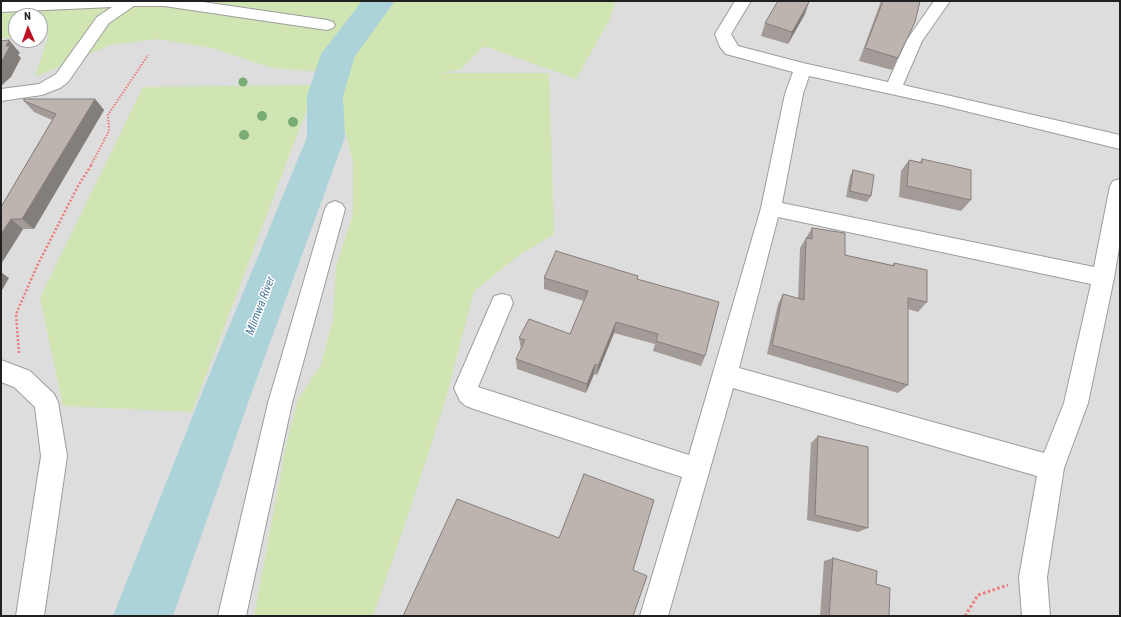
<!DOCTYPE html>
<style>
body{margin:0}
#map{position:relative;width:1121px;height:617px;overflow:hidden;background:#efece7;font-family:"Roboto Condensed",sans-serif}
canvas{display:block}
.frame{position:absolute;inset:0;border:2px solid #202020;pointer-events:none}
.north{position:absolute;left:8px;top:8px;width:40px;height:40px;box-sizing:border-box;background:#fff;border:1px solid #a6a6a6;border-radius:50%;rotate:358deg;font-size:11px;font-weight:700;line-height:16px;text-align:center;color:#202020}
.north::after{content:'';display:block;margin:auto;width:14px;height:18px;background:#bd1225;clip-path:polygon(50% 0,100% 100%,50% 72%,0 100%)}
</style>
<div id="map">
<canvas width="1121" height="617"></canvas>
<div class="frame"></div>
<div class="north">N</div>
</div>
<script>
const context = document.querySelector('canvas').getContext('2d');
context.lineJoin = 'round';
function fill(path, color) { context.fillStyle = color; context.fill(path, 'evenodd'); }
const toPath = rows => new Path2D(rows.map(r => 'M' + r).join(''));
function stroke(path, color, width, dash) { context.strokeStyle = color; context.lineWidth = width; context.lineCap = dash ? 'butt' : 'round'; context.setLineDash(dash || []); context.stroke(path); }
function label(font, color, halo, rows, align = 'center') {
  context.font = font + ' "Roboto Condensed",sans-serif'; context.lineWidth = 3; context.setLineDash([]); context.textBaseline = 'middle'; context.strokeStyle = halo; context.fillStyle = color; for (const [text, x, y, turn = 0] of rows) {
    context.save(); context.translate(x, y); context.rotate((+turn || 0) * Math.PI / 180); context.textAlign = isNaN(turn) ? turn : align; if (halo) context.strokeText(text, 0, 0); context.fillText(text, 0, 0); context.restore();
  }
}
const residential = toPath([
 [1,1,1120,1,1120,616,1,616],
 [16,16,40,16,40,40,16,40]
]);
const grass = toPath([
 [1,1,615,1,611,17,576,79,484,46,460,70,437,73,549,73,554,234,518,256,474,291,446,398,410,510,373,616,254,616,287,441,298,399,321,365,333,319,336,266,353,214,353,162,340,110,346,74,272,68,212,48,157,39,110,45,35,77,49,34,40,35,40,16,16,16,16,37,1,39],
 [316,85,192,412,63,406,40,298,143,87]
]);
const river = toPath([
 [362,1,395,1,355,56,343,96,345,137,249,400,173,616,113,616,199,400,307,137,307,96,321,54,362,1]
]);
const pathFar2 = toPath([
 [91,165,109,131,108,115,148,55]
]);
const pathFar1 = toPath([
 [19,353,16,314,37,266,78,186,92,164]
]);
const path = toPath([
 [965,616,978,595,1008,585]
]);
const minor = toPath([
 [21,1,196,1,327,20,333,22,335,25,333,28,327,30,164,6,134,6,109,23,68,82,60,88,42,95,1,101,1,89,39,84,56,74,97,17,112,7,1,12,1,2,21,1],
 [735,1,751,1,731,34,738,46,803,63,888,82,906,41,934,1,950,1,922,41,903,85,1120,135,1120,149,941,105,809,76,803,94,782,203,1094,267,1110,186,1113,181,1120,179,1120,242,1114,278,1088,403,1064,468,1047,577,1050,616,1022,616,1019,577,1037,476,733,388,668,616,640,616,682,477,474,409,466,406,460,401,454,388,494,296,502,294,510,296,513,303,478,387,689,455,761,208,785,94,793,72,726,54,720,47,715,34,735,1],
 [778,217,1091,284,1064,403,1044,453,739,368,778,217],
 [335,201,342,204,345,209,292,403,246,616,218,616,268,403,325,209,328,204,335,201],
 [1,360,30,371,54,394,58,402,67,456,44,616,16,616,41,456,35,407,14,387,1,382,1,360]
]);
const trees = [
 [243,82,4.5],
 [262,116,5],
 [293,122,5],
 [244,135,5]
];
const wall = toPath([
 [881,1,920,1,898,58,892,70,859,61],
 [805,14,788,44,761,36,765,23],
 [95,99,104,110,34,229,23,229,1,264,1,207,52,120,34,112,24,101],
 [922,159,971,200,961,211,899,197,901,171,909,160,920,162],
 [853,170,871,196,867,202,846,197,850,176],
 [812,228,845,255,892,265,894,263,927,302,918,312,908,309,908,385,898,393,767,354,778,304,783,294,798,299,800,248],
 [638,276,638,279,705,356,701,366,653,351,655,344,614,333,597,375,594,374,586,393,517,369,516,359,521,349,519,338,570,334,584,301,544,289,544,278],
 [818,436,868,528,858,532,807,520,811,443],
 [833,558,876,584,889,616,820,616,824,561]
]);
const shadedWall = toPath([
 [809,2,805,14,788,44,792,32],
 [9,40,20,53,18,55,21,58,11,77,1,86,1,63,6,46],
 [95,99,104,110,34,229,22,219],
 [11,219,23,229,1,264,1,234],
 [1,272,9,278,1,292],
 [616,322,614,333,597,375,598,366],
 [595,364,594,374,586,393,587,384]
]);
const building = toPath([
 [778,1,806,1,809,2,792,32,765,23,778,1],
 [883,1,920,1,915,22,898,58,865,48,883,1],
 [9,40,6,46,10,46,1,63,1,41,9,40],
 [24,99,95,99,22,219,11,219,1,234,1,207,56,114,24,101,24,99],
 [922,159,971,170,971,200,907,186,909,160,922,163,922,159],
 [853,170,874,175,871,196,850,191,853,170],
 [812,228,845,233,845,255,894,266,894,263,927,270,927,302,908,298,908,385,772,345,783,294,804,300,806,238,812,239,812,228],
 [556,251,638,276,637,279,719,302,705,356,656,341,658,334,616,322,598,366,595,364,587,384,516,359,525,340,519,338,529,319,570,334,588,291,544,278,556,251],
 [818,436,868,447,868,528,815,515,818,436],
 [584,474,654,500,633,570,647,576,633,616,403,616,457,499,559,538,584,474],
 [833,558,877,571,876,584,890,588,889,616,829,616,833,558]
]);
const waterNames = [
 ["Mlimwa River",261,306,-69]
];
fill(residential, '#dedddd');
fill(grass, '#d0e5b2');
fill(river, '#abd3d9');
stroke(minor, '#9d9d9d', 2);
stroke(pathFar2, '#ed7a7a', 2, [1.5, 1.5]);
stroke(pathFar1, '#ed7a7a', 2.5, [2, 2]);
stroke(path, '#ed7a7a', 3, [2.5, 2.5]);
fill(minor, '#fff');
context.fillStyle = '#79ab74';
for (const [x, y, r] of trees) { context.beginPath(); context.arc(x, y, r, 0, 2 * Math.PI); context.fill(); }
fill(wall, '#a39b97');
fill(shadedWall, '#847e7b');
fill(building, '#bdb4b0');
stroke(building, '#847e7b', 1);
label('italic 12px', '#4d7a98', '#fff', waterNames);
</script>
